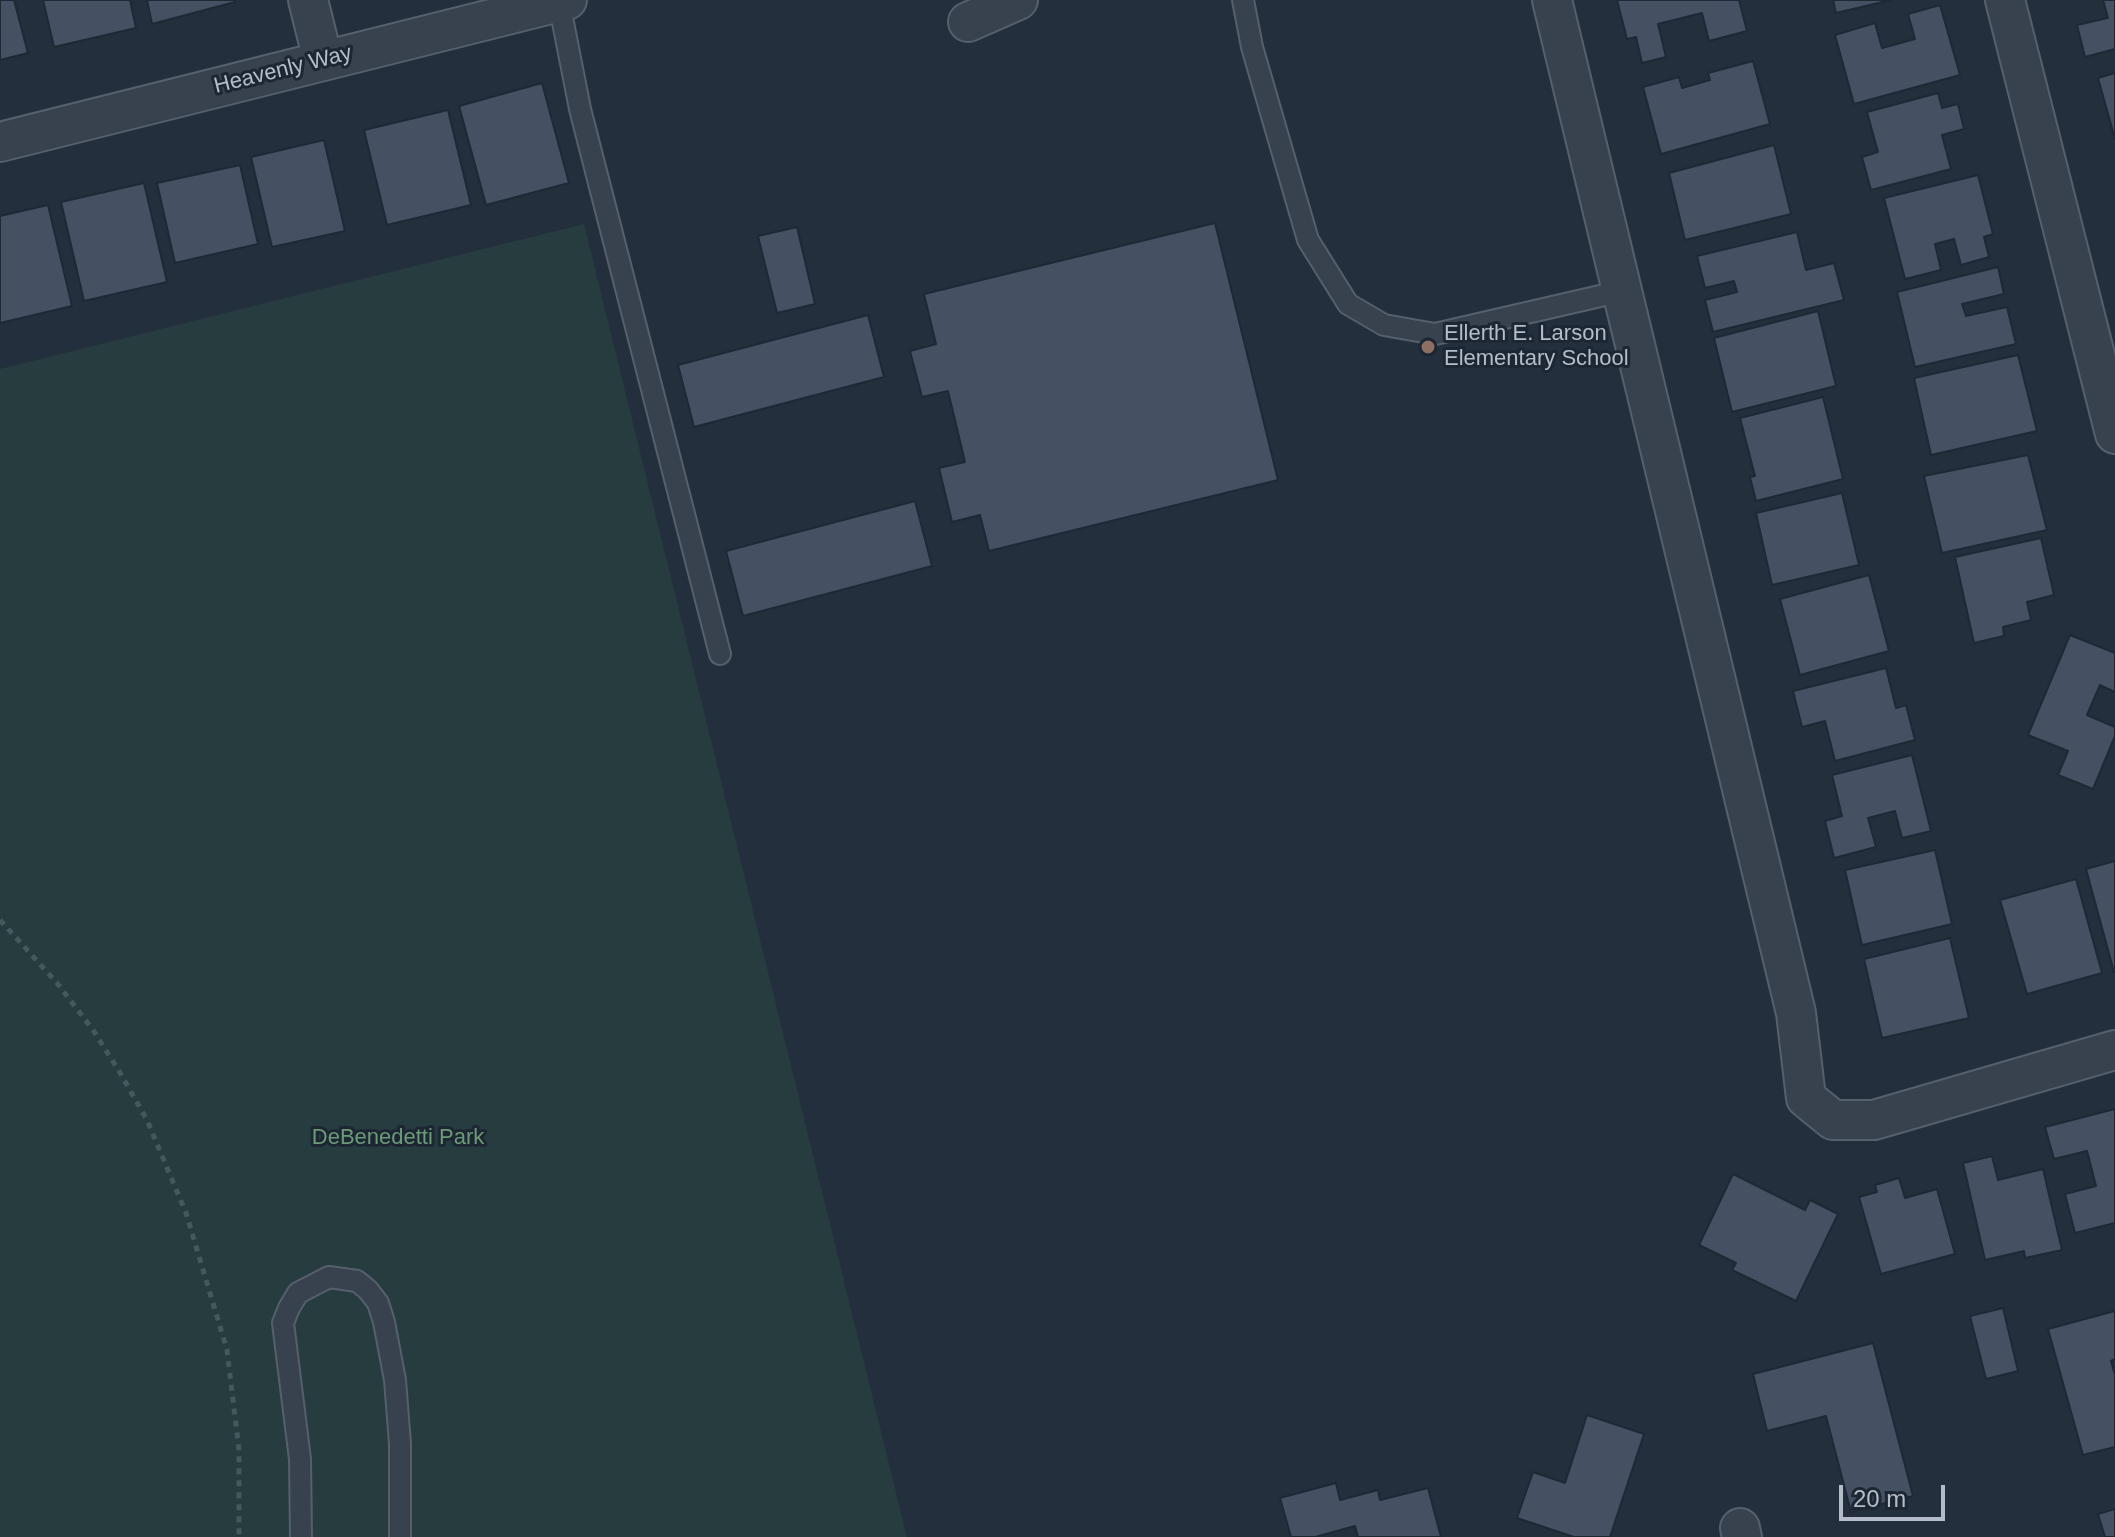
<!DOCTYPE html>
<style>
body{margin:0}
#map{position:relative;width:2115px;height:1537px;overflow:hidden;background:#242f3e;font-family:Arial,sans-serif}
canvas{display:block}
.scale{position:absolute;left:1839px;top:1485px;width:106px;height:36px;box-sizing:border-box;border:4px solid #b4bcc9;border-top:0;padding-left:10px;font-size:24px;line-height:28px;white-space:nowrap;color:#b4bcc9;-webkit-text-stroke:6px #1d2633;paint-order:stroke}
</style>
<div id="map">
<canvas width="2115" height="1537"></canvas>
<div class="scale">20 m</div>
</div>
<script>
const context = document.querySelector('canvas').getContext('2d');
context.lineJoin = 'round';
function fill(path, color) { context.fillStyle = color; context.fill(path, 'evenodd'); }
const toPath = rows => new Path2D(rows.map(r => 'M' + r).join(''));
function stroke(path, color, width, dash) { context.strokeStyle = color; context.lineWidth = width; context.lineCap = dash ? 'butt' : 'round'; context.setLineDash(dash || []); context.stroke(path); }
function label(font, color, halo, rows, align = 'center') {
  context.font = font + ' Arial,sans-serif'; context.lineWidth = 6; context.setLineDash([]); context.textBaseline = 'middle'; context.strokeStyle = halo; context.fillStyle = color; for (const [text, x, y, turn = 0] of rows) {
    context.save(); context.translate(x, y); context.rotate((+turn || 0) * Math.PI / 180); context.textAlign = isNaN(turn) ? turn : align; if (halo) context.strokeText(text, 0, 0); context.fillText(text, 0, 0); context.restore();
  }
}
const green = toPath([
 [584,224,907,1537,0,1537,0,369]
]);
const building = toPath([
 [0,0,14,0,28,53,0,60,0,0],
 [43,0,130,0,136,28,54,47,43,0],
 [147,0,235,0,235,2,152,24,147,0],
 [1617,0,1739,0,1747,31,1709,41,1702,13,1658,24,1666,57,1642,63,1636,37,1627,39,1617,0],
 [1833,0,1891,0,1836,13,1833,0],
 [2103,0,2115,0,2115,49,2085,57,2077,25,2108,18,2103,0],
 [1940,5,1960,75,1854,104,1835,35,1875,23,1882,48,1915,39,1908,14,1940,5],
 [1753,61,1770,124,1661,154,1643,87,1679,77,1682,88,1710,80,1708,73,1753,61],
 [2115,73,2115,139,2098,78,2115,73],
 [542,83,569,183,486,205,459,106,542,83],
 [1938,93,1942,108,1958,104,1964,129,1942,135,1951,169,1871,190,1862,157,1878,152,1867,112,1938,93],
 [448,110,471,205,387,225,364,130,448,110],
 [324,140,345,231,272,247,251,157,324,140],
 [1774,145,1791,214,1685,240,1669,173,1774,145],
 [240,165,258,244,175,263,157,183,240,165],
 [1978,175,1993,234,1984,237,1989,257,1961,265,1954,239,1935,244,1941,270,1905,279,1884,198,1978,175],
 [144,183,167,282,84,301,61,202,144,183],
 [48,205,72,306,0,323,0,216,48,205],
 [1215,223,1278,480,989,551,980,515,952,522,939,468,965,462,948,391,922,397,910,351,936,344,924,294,1215,223],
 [797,227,815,304,777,313,758,236,797,227],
 [1797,232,1806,270,1834,263,1844,300,1713,332,1705,300,1737,292,1734,281,1705,288,1697,256,1797,232],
 [1998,267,2004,294,1962,304,1966,316,2007,307,2016,344,1915,367,1897,292,1998,267],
 [1818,311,1836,386,1732,412,1714,338,1818,311],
 [868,315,884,377,694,427,678,365,868,315],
 [2018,355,2037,431,1931,455,1914,378,2018,355],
 [1823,397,1843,479,1756,501,1750,477,1755,476,1740,418,1823,397],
 [2028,455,2047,530,1942,553,1924,476,2028,455],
 [1842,493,1859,565,1772,585,1756,513,1842,493],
 [915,501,932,566,743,616,726,551,915,501],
 [2041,538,2054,595,2027,602,2031,620,2003,627,2004,636,1974,643,1955,557,2041,538],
 [1869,575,1889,651,1800,675,1780,599,1869,575],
 [2070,635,2115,653,2115,692,2100,685,2087,715,2115,727,2115,736,2093,789,2058,775,2068,751,2028,735,2070,635],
 [1886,668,1896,708,1906,705,1915,740,1835,761,1825,721,1802,727,1793,691,1886,668],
 [1912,755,1931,831,1902,838,1895,811,1868,818,1876,847,1834,858,1825,821,1842,816,1832,775,1912,755],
 [1935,850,1952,924,1862,945,1845,870,1935,850],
 [2115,861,2115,972,2114,972,2086,869,2115,861],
 [2076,879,2102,973,2027,994,2000,900,2076,879],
 [1950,938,1969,1018,1882,1038,1864,959,1950,938],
 [2115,1109,2115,1223,2075,1233,2065,1194,2096,1186,2087,1151,2054,1159,2045,1127,2115,1109],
 [1992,1156,1998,1180,2043,1169,2062,1250,2025,1258,2024,1251,1985,1260,1963,1163,1992,1156],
 [1733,1174,1805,1210,1810,1200,1838,1214,1796,1301,1732,1270,1736,1263,1699,1245,1733,1174],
 [1899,1178,1905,1198,1937,1189,1955,1254,1881,1274,1859,1197,1877,1192,1875,1185,1899,1178],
 [2003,1308,2018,1371,1986,1379,1970,1316,2003,1308],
 [2115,1311,2115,1359,2111,1361,2115,1375,2115,1447,2083,1455,2048,1329,2115,1311],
 [1873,1343,1913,1496,1851,1512,1826,1416,1767,1431,1753,1374,1873,1343],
 [1587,1415,1644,1434,1610,1537,1574,1537,1517,1518,1533,1472,1565,1483,1587,1415],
 [1336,1483,1340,1500,1378,1490,1380,1500,1428,1488,1441,1537,1358,1537,1355,1526,1315,1537,1291,1537,1280,1498,1336,1483],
 [2115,1509,2115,1537,2105,1537,2098,1514,2115,1509]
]);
const path = toPath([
 [0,920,57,983,93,1030,119,1071,147,1120,186,1213,227,1350,239,1450,239,1537]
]);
const lane = toPath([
 [1243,0,1252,47,1308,240,1348,304,1384,325,1435,334,1622,291],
 [559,2,580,109,720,654],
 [301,1537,300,1459,283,1323,289,1308,298,1293,329,1277,357,1281,368,1290,378,1303,384,1322,395,1380,400,1444,400,1537]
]);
const street = toPath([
 [308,0,323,60],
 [1552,0,1796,1013,1806,1098,1833,1120,1874,1120,2115,1050],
 [2005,0,2115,434],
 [968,22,1018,0],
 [0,142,567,0],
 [1740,1528,1742,1537]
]);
const markers = [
 [1428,347,8,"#8d6e63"]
];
const streetNames = [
 ["Heavenly Way",283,70,-14]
];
const poiNames = [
 ["Ellerth E. Larson",1444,334],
 ["Elementary School",1444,359]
];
const parkNames = [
 ["DeBenedetti Park",398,1138]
];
fill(green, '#263c3f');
fill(building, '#455162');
stroke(building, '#1f2835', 2);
stroke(lane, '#565f6c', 24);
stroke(street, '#565f6c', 42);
stroke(path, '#44595c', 5, [6, 6]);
stroke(lane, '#38414e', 20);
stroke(street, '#38414e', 38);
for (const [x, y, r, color] of markers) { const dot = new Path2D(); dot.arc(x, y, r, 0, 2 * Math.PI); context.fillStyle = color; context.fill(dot); stroke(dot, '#1d2633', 3); }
label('22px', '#b4bcc9', '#1d2633', streetNames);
label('22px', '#b4bcc9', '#1d2633', poiNames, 'left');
label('22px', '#6b9a76', '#1d2633', parkNames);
</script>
